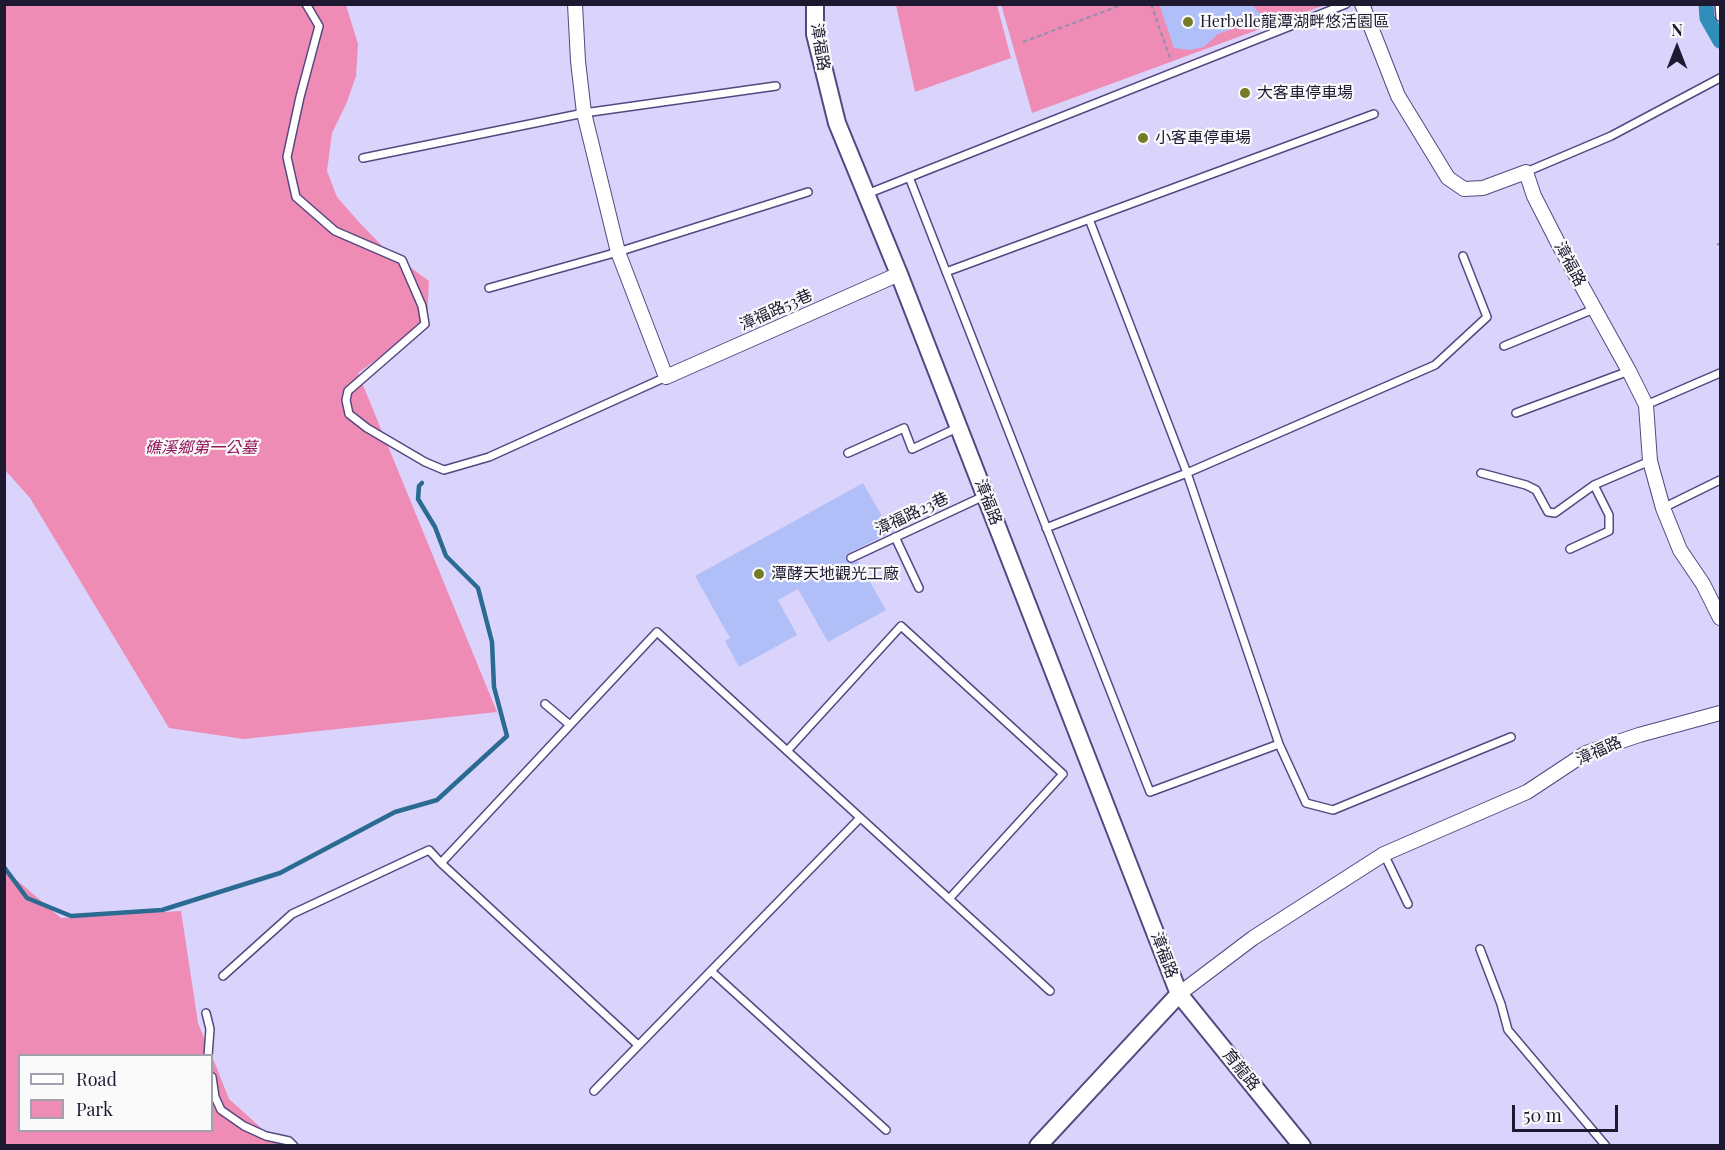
<!DOCTYPE html>
<meta charset="utf-8">
<style>
body{margin:0}
#map{position:relative;width:1725px;height:1150px;overflow:hidden;background:#dad3fc;font-family:"Playfair Display",serif}
canvas{display:block}
.frame{position:absolute;inset:0;border:6px solid #1e1831;pointer-events:none}
.legend{position:absolute;left:18px;top:1054px;width:195px;height:78px;box-sizing:border-box;background:#fafafa;border:2px solid #a2a0aa;margin:0;padding:8px 10px;list-style:none;font-size:18px;color:#1e1831}
.legend li{display:flex;align-items:center;gap:12px;height:30px}
.legend b{width:30px;border:2px solid #a2a0aa}
.north{position:absolute;left:1647px;top:18px;width:60px;height:60px;-webkit-text-stroke:4px #fafafa;paint-order:stroke;rotate:0deg;font-size:16px;font-weight:700;line-height:24px;text-align:center;color:#1e1831}
.north::after{content:'';display:block;margin:auto;width:21px;height:27px;background:#1e1831;clip-path:polygon(50% 0,100% 100%,50% 72%,0 100%)}
.scale{position:absolute;left:1512px;top:1105px;width:106px;height:27px;box-sizing:border-box;border:3px solid #1e1831;border-top:0;padding-left:8px;font-size:18px;line-height:21px;white-space:nowrap;color:#1e1831;-webkit-text-stroke:4px #fafafa;paint-order:stroke}
</style>
<div id="map">
<canvas width="1725" height="1150"></canvas>
<div class="frame"></div>
<ul class="legend">
<li><b style="height:8px;background:#fff"></b>Road</li>
<li><b style="height:16px;background:#ee8cb5"></b>Park</li>
</ul>
<div class="north">N</div>
<div class="scale">50 m</div>
</div>
<script>
const context = document.querySelector('canvas').getContext('2d');
context.lineJoin = 'round';
function fill(path, color) { context.fillStyle = color; context.fill(path, 'evenodd'); }
const toPath = rows => new Path2D(rows.map(r => 'M' + r).join(''));
function stroke(path, color, width, dash) { context.strokeStyle = color; context.lineWidth = width; context.lineCap = dash ? 'butt' : 'round'; context.setLineDash(dash || []); context.stroke(path); }
function label(font, color, halo, rows, align = 'center') {
  context.font = font + ' "Playfair Display","Noto Sans TC",serif'; context.lineWidth = 4.5; context.setLineDash([]); context.textBaseline = 'middle'; context.strokeStyle = halo; context.fillStyle = color; for (const [text, x, y, turn = 0] of rows) {
    context.save(); context.translate(x, y); context.rotate((+turn || 0) * Math.PI / 180); context.textAlign = isNaN(turn) ? turn : align; if (halo) context.strokeText(text, 0, 0); context.fillText(text, 0, 0); context.restore();
  }
}
const green = toPath([
 [1001,4,1325,5,1032,113],
 [4,5,346,5,358,44,356,76,347,102,332,133,327,171,337,197,358,221,385,249,429,281,427,322,358,373,497,712,244,739,169,728,30,498,5,470],
 [896,5,997,5,1011,58,915,92],
 [4,869,61,918,181,911,198,1023,211,1056,20,1056,20,1130,212,1130,212,1056,229,1099,280,1145,5,1145]
]);
const stream = toPath([
 [4,867,27,898,71,916,162,910,280,873,395,812,437,800,507,736,494,687,492,642,478,588,446,556,435,527,418,499,419,486,422,483]
]);
const canal = toPath([
 [1706,4,1707,18,1720,41]
]);
const building = toPath([
 [1159,4,1252,4,1269,25,1241,26,1218,34,1204,47,1190,50,1174,48],
 [863,483,891,532,849,553,845,558,850,563,858,561,886,610,828,642,798,589,778,600,797,635,739,667,725,641,730,638,695,576]
]);
const path = toPath([
 [1151,4,1171,61],
 [1023,42,1124,4],
 [1717,245,1720,243]
]);
const service = toPath([
 [306,4,319,26,300,97,287,157,296,197,335,231,402,260,422,306,425,324,348,391,346,400,349,414,367,428,425,462,444,470,489,457,666,377],
 [1719,4,1720,17],
 [363,158,584,113,776,86],
 [1526,172,1611,136,1720,78],
 [909,177,1150,792,1279,744],
 [867,194,1346,4],
 [1089,219,1187,473,1279,744,1306,803,1333,810,1511,737],
 [946,272,1374,114],
 [489,288,618,252,808,192],
 [1504,346,1594,309],
 [1646,405,1720,373],
 [1516,413,1629,371],
 [848,453,904,428,912,449,959,427],
 [1481,473,1526,485,1536,490,1548,512,1555,513,1594,485,1650,461],
 [1663,508,1720,480],
 [1046,528,1187,473,1435,365,1487,317,1463,256],
 [895,537,919,588],
 [1570,549,1609,531,1609,515,1594,485],
 [851,558,984,496],
 [545,704,570,725],
 [787,751,901,626,1063,774,949,899],
 [1384,854,1408,904],
 [1480,949,1501,1004,1508,1030,1606,1146],
 [711,971,886,1130],
 [223,976,292,914,429,850,441,863],
 [206,1013,210,1029,208,1056],
 [638,1045,441,863,657,632,1050,991],
 [212,1077,215,1097,221,1110,244,1126,266,1136,289,1141,294,1146],
 [594,1091,860,818]
]);
const minor = toPath([
 [575,4,578,61,584,113,618,252,666,377,899,274],
 [1362,4,1398,96,1448,178,1464,189,1483,188,1526,172,1534,196,1558,243,1629,371,1646,405,1650,461,1663,508,1680,550,1703,584,1720,618],
 [1179,994,1253,938,1384,854,1527,792,1586,753,1639,735,1720,713]
]);
const tertiary = toPath([
 [815,4,815,34,837,123,899,274,1179,994,1302,1146],
 [1038,1146,1179,994]
]);
const markers = [
 [1188,22,6,"#757c26"],
 [1245,93,6,"#757c26"],
 [1143,138,6,"#757c26"],
 [759,574,6,"#757c26"]
];
const poiNames = [
 ["Herbelle龍潭湖畔悠活園區",1200,22],
 ["大客車停車場",1257,93],
 ["小客車停車場",1155,138],
 ["潭酵天地觀光工廠",771,574]
];
const streetNames = [
 ["漳福路",820,47,81],
 ["漳福路",1570,264,62],
 ["漳福路53巷",776,310,-24],
 ["漳福路",988,502,69],
 ["漳福路23巷",912,514,-25],
 ["漳福路",1599,751,-24],
 ["漳福路",1164,955,69],
 ["育龍路",1241,1070,51]
];
const parkNames = [
 ["礁溪鄉第一公墓",201,448]
];
fill(green, '#ee8cb5');
stroke(stream, '#2b6b92', 4.5);
stroke(canal, '#308ebb', 15);
fill(building, '#b1bff8');
stroke(service, '#564781', 10);
stroke(minor, '#564781', 16);
stroke(tertiary, '#564781', 20);
stroke(path, '#948db0', 2, [4.5, 3]);
stroke(service, '#fff', 7);
stroke(minor, '#fff', 14);
stroke(tertiary, '#fff', 16);
for (const [x, y, r, color] of markers) { const dot = new Path2D(); dot.arc(x, y, r, 0, 2 * Math.PI); context.fillStyle = color; context.fill(dot); stroke(dot, '#fafafa', 2); }
label('16px', '#1e1831', '#fafafa', poiNames, 'left');
label('16px', '#1e1831', '#fafafa', streetNames);
label('italic 16px', '#92165a', '#fafafa', parkNames);
</script>
